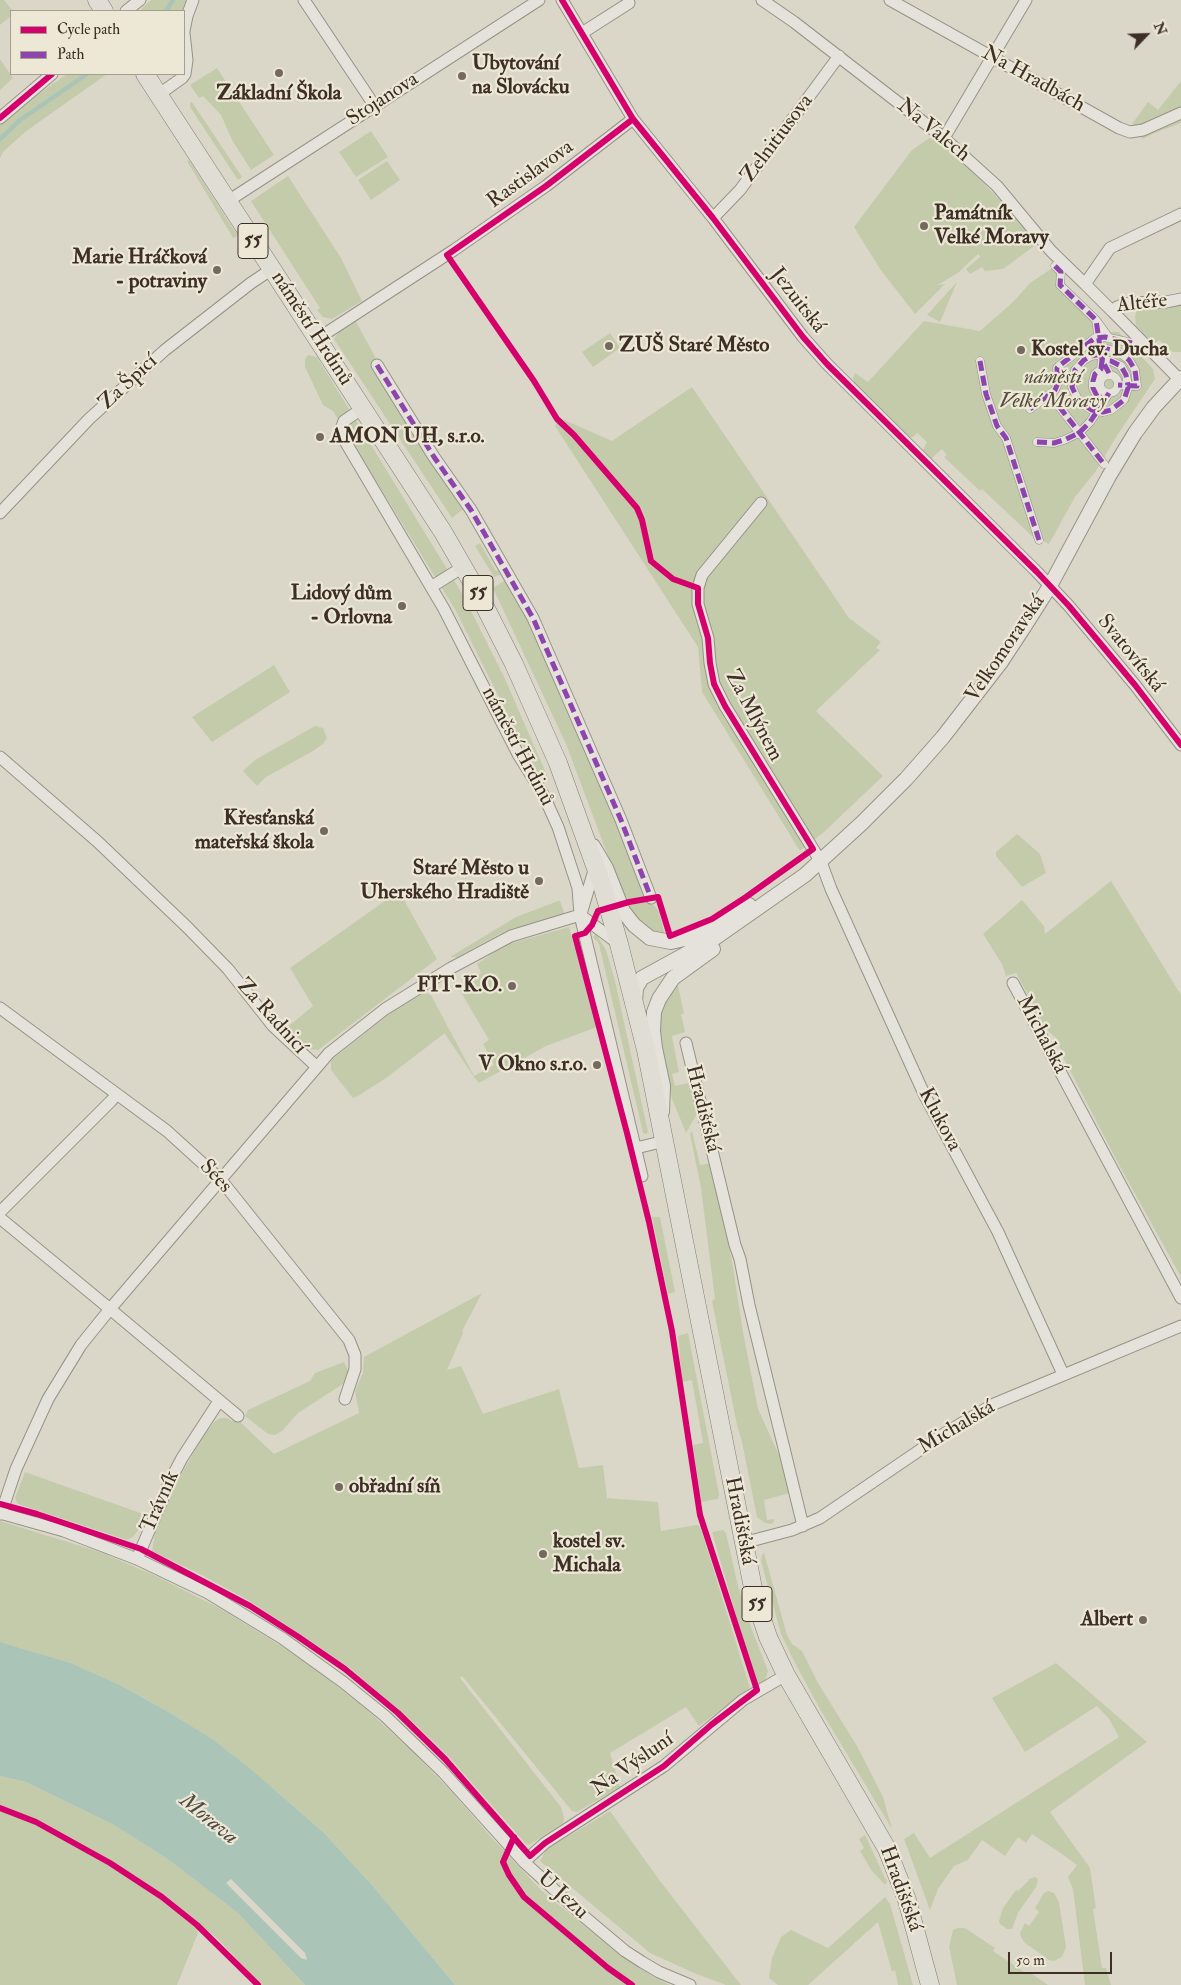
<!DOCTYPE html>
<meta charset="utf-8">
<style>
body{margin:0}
#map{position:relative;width:1181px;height:1985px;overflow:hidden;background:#dbd7c8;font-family:"IM FELL Double Pica",serif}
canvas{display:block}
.legend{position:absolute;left:10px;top:10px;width:175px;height:65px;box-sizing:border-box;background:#ede8d6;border:1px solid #a79e90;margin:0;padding:6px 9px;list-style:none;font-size:15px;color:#3d2e26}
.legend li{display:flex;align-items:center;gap:10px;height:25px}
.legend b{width:25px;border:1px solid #a79e90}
.north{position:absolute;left:1121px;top:10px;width:50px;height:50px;-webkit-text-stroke:4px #ede8d6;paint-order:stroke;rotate:66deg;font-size:14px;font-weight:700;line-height:20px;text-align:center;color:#3d2e26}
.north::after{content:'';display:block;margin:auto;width:18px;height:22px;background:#3d2e26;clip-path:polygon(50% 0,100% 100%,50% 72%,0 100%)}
.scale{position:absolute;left:1008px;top:1952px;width:104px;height:22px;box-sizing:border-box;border:2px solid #3d2e26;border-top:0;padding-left:6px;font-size:15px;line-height:18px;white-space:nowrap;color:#3d2e26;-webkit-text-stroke:4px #ede8d6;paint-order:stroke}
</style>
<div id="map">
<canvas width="1181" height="1985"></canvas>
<ul class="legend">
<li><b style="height:6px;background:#d6006c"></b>Cycle path</li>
<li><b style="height:6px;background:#8e44ad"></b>Path</li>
</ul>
<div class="north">N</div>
<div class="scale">50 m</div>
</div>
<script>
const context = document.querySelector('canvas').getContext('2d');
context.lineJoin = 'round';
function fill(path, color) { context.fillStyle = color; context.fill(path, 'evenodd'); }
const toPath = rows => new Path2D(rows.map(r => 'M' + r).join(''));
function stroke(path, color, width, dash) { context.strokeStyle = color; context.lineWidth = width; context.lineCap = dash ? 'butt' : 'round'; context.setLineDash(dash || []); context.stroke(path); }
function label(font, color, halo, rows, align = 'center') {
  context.font = font + ' "IM FELL Double Pica",serif'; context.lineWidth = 4.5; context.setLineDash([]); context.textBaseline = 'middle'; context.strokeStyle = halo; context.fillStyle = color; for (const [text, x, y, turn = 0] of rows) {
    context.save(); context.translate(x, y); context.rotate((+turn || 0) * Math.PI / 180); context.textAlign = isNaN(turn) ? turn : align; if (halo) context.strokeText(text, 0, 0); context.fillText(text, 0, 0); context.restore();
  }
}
const green = toPath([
 [0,0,4,0,13,11,11,16,0,25],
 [151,0,186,0,182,11,143,11,141,9],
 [0,59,13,78,0,90],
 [217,68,274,155,251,170,232,140,221,115,203,96,199,98,190,85],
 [67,74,107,74,25,132,3,152,0,158,0,124,27,102],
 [1181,81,1181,123,1152,134,1143,139,1132,124,1148,102,1158,110],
 [192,102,242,177,238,180,190,107,190,103],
 [371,131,388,157,356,177,339,152],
 [931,137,973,172,1015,216,1037,244,1003,269,985,271,982,267,970,274,966,269,980,257,978,254,959,272,938,285,945,284,915,314,880,269,854,227,912,150],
 [189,160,238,236,233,238,187,161],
 [387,161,400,180,371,200,358,180],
 [288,176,341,258,362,301,332,319,323,317,317,310,320,308,251,201],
 [1054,267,1059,272,1059,286,1105,332,1119,332,1153,369,1155,379,1116,437,1096,471,1075,497,1049,544,1032,536,983,490,981,489,980,491,944,457,947,455,942,449,931,459,923,450,927,442,917,433,913,437,909,437,854,383,853,377,855,373,868,382,924,321,980,331,1014,301,1030,283],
 [957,282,940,322,927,315,956,283],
 [1181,304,1181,352,1173,352,1159,340,1154,344,1136,326,1135,316,1136,312,1141,307],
 [355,320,377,360,370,364,465,508,452,518,334,339,339,331],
 [610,333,620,348,593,367,582,352],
 [308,355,317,357,463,595,505,679,549,780,542,783,456,611,333,411,323,405,305,367,305,359],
 [692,387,849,618,881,642,876,648,880,650,816,711,883,776,824,832,800,851,702,692,698,647,555,426,560,418,612,441],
 [480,543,496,571,501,568,502,574,494,577,475,546],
 [507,579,529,620,617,817,645,893,659,912,665,936,650,933,632,916,623,896,566,744,493,588],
 [274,665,290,692,212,742,192,717],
 [315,726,323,728,327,738,323,744,313,751,266,777,257,786,243,771,255,760],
 [1017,834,1040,854,1046,873,1022,887,996,856,996,852],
 [1111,881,1181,995,1181,1277,1117,1161,1062,1055,1058,1040,1046,1029,1016,973,1006,976,1002,964,983,934,1022,900,1044,926,1045,934],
 [399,891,437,959,318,1050,302,1048,284,1030,313,1006,290,968],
 [558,901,560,901,565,915,505,931,457,957,450,957,516,917],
 [569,927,597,1027,546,1046,479,1083,474,1077,445,1034,445,1033,386,1078,358,1096,353,1098,331,1070,331,1061,335,1057,398,1007,424,992,431,995,474,1076,494,1065,483,1044,489,1040,458,987,481,973,477,964,505,945],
 [596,934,606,950,615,981,648,1132,646,1134,643,1133,599,944,593,937],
 [676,986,678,986,684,1014,681,1014,685,1032,672,1036,679,1072,672,1074,675,1086,689,1083,691,1085,698,1112,686,1133,672,1099,659,1027,661,1014,664,1003],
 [692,1131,700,1165,711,1163,732,1261,743,1332,758,1409,784,1466,790,1493,764,1500,767,1520,774,1519,774,1522,771,1524,765,1523,757,1517,742,1442,737,1425,712,1301,715,1299,701,1188,690,1134],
 [652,1217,660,1217,675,1292,668,1294],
 [482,1293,462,1331,463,1333,447,1370,461,1366,483,1414,559,1389,579,1468,603,1465,607,1498,658,1502,661,1531,696,1525,700,1526,750,1688,699,1726,686,1707,610,1753,620,1787,577,1812,572,1811,462,1676,460,1678,561,1807,564,1818,563,1823,529,1845,526,1844,450,1758,417,1726,351,1669,312,1642,246,1599,198,1573,152,1551,155,1532,173,1488,204,1435,215,1421,221,1418,227,1418,232,1421,236,1418,274,1454,359,1413,355,1391,363,1373,364,1357],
 [688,1333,719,1494,718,1499,701,1502,693,1445,703,1443,692,1380,682,1382,678,1336],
 [344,1362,349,1372,346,1382,298,1413,282,1431,275,1435,268,1434,245,1416,248,1410,310,1381,315,1373],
 [25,1472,143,1514,138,1530,133,1537,127,1540,18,1504,15,1498],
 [0,1521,100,1552,156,1576,221,1609,283,1647,322,1674,366,1709,412,1751,452,1792,491,1837,542,1891,614,1950,652,1976,670,1985,455,1985,372,1885,324,1833,251,1769,211,1738,165,1710,120,1685,71,1663,0,1642],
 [723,1530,726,1533,738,1586,752,1630,768,1671,765,1680,756,1685,712,1532],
 [764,1553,787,1635,792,1644,802,1651,818,1683,857,1746,883,1797,892,1829,820,1709,796,1665,781,1634,761,1561,762,1555],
 [1056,1663,1147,1742,1050,1812,1090,1868,1096,1908,1093,1909,1102,1968,1106,1968,1111,1985,1085,1985,1073,1889,1068,1877,1077,1865,1062,1854,1032,1834,1026,1843,1018,1837,1005,1856,982,1840,968,1860,954,1866,938,1889,930,1910,904,1839,914,1833,930,1858,1119,1737,1109,1719,1097,1706,1025,1752,992,1698],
 [0,1776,26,1782,114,1825,169,1860,238,1913,305,1985,261,1985,218,1939,167,1897,134,1875,131,1877,162,1897,197,1925,198,1933,177,1985,0,1985],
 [610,1811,660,1881,741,1985,726,1985,694,1973,650,1953,540,1861,546,1850],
 [865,1835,887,1882,885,1885,872,1871,860,1851,864,1848,859,1839],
 [1036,1877,1038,1880,1036,1887,1018,1913,1012,1929,1007,1929,1000,1924,999,1921,1003,1908,1016,1890,1018,1891,1029,1880,1028,1879],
 [1048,1891,1054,1893,1059,1902,1066,1947,1062,1957,1054,1961,1049,1960,1025,1943,1021,1937,1020,1933,1025,1923,1029,1926,1039,1912,1035,1908,1044,1893],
 [885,1897,890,1904,913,1985,898,1985,895,1970,892,1972,878,1922,808,1985,778,1985,769,1978,772,1958,781,1937,791,1930,828,1948],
 [958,1928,965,1928,995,1948,993,1951,1027,1974,1029,1972,1048,1985,957,1985,949,1947,953,1930]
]);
const water = toPath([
 [0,1642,71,1663,120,1685,165,1710,211,1738,251,1769,324,1833,372,1885,455,1985,305,1985,238,1913,169,1860,114,1825,26,1782,0,1776]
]);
const pier = toPath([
 [231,1879,305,1953,307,1960,301,1958,226,1883]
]);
const stream = toPath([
 [166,11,173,0],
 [0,139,20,120,87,74]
]);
const pedestrian = toPath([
 [1055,266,1061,272,1060,285,1096,320,1102,360,1111,361,1121,366,1126,375,1128,385],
 [1096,320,1109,338],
 [1100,347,1119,352,1129,360,1135,370,1137,386,1118,385],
 [1101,354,1091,356,1084,360,1075,370,1072,387,1079,402,1092,410,1103,412,1111,410,1124,400,1129,385],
 [980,361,986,394,997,426,1006,438,1039,540],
 '1100 384a9 9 0 1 1 18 0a9 9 0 1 1-18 0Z',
 [1050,395,1104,464],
 [1097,396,1093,388,1093,381,1095,374,1101,369,1102,360,1110,375],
 [1030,409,1055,390,1058,383,1057,368,1059,366,1095,338,1105,337,1132,343],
 [1037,442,1054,443,1064,440,1079,433,1090,422,1109,393]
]);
const minor = toPath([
 [304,0,374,105],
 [562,0,633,119,713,218,803,337,827,364,1037,572,1069,606,1135,685,1181,745],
 [762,0,794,22,944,138,997,186,1051,251,1085,284],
 [890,0,1119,128,1130,132,1143,130,1181,113],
 [126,11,140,0],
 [184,31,187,16,193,0],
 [582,33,629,3],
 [158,95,182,78,185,74,187,60,184,33],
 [0,118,52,74],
 [944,138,1026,0],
 [228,201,539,0],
 [1181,214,1110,248,1085,284,1112,311,1117,307,1129,303,1166,302,1181,299],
 [713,218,740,190,839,56],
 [1112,311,1181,381],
 [317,339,454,250,546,186,633,119],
 [377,365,434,457,471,510,533,618,621,820,651,898],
 [363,408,344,421,341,429,342,436,444,609,518,754,543,794,558,827,578,888,580,915,642,1176],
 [761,503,702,575,698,588,698,604,708,638,710,663,714,684,725,706,821,862,831,889,925,1096,998,1232,1063,1374],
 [0,513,89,419,165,350,251,283,272,269],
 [431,587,463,567],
 [0,757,98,842,187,927,228,969,273,1026,317,1067,329,1053,385,1009,451,968,511,936,580,915],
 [581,914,595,867],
 [580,915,619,944],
 [1013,983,1181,1298],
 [0,1008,167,1131,221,1180,349,1340,355,1355,355,1369,345,1399],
 [686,1043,735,1245,740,1259,749,1305,803,1526],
 [636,1148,665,1141],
 [0,1212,111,1101,117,1094],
 [0,1218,110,1309,317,1067],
 [0,1513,64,1531,137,1559,208,1593,282,1638,343,1682,385,1716,443,1772,524,1862,581,1914,625,1951,642,1962,659,1972,690,1985],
 [1,1514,16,1469,48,1399,81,1345,110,1309,238,1416],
 [743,1543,792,1530,820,1518,942,1435,994,1404,1181,1326],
 [137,1559,171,1479,182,1458,219,1401],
 [524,1862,545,1843,664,1766,743,1700,786,1675]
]);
const tertiary = toPath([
 [593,846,606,868,623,911,634,925,650,938,671,942,685,939,709,928,749,905],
 [635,1002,636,988,642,978,715,938,805,875,862,823,906,779,943,737,1001,662,1024,627,1050,586,1109,476,1135,433,1154,407,1181,378],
 [662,1112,663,1086,655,1048,653,1031,654,1012,659,999,673,978,713,949]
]);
const primary = toPath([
 [97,0,104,11],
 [145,74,443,532,477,591,514,664,558,763,602,885,619,944,646,1050,755,1598,768,1637,786,1675,887,1849,907,1900,930,1985]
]);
const quiet = toPath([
 [1055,266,1061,272,1060,285,1096,320,1102,360,1111,361,1121,366,1126,375,1128,385],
 [1100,347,1119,352,1129,360,1135,370,1137,386,1118,385],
 [1101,354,1091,356,1084,360,1075,370,1072,387,1079,402,1092,410,1103,412,1111,410,1124,400,1129,385],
 [980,361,986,394,997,426,1006,438,1039,540],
 [377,365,434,457,471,510,533,618,621,820,651,898],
 [1050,395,1104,464],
 [1097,396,1093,388,1093,381,1095,374,1101,369,1102,360,1110,375],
 [1030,409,1055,390,1058,383,1057,368,1059,366,1095,338,1105,337,1132,343],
 [1037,442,1054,443,1064,440,1079,433,1090,422,1109,393]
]);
const cycleway = toPath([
 [562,0,633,119,713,218,803,337,827,364,1037,572,1069,606,1135,685,1181,745],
 [0,118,52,74],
 [0,1504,37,1514,141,1549,250,1606,297,1636,345,1669,398,1713,445,1759,530,1856,545,1843,664,1766,711,1725,757,1690,700,1515,672,1331,649,1222,627,1133,575,936,585,933,592,925,598,911,629,902,658,897,670,936,712,919,746,897,813,849,725,706,714,684,710,663,708,638,698,604,698,588,673,579,651,561,642,520,637,508,574,435,557,419,534,381,447,255,546,186,633,119],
 [0,1808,36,1822,110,1863,162,1897,197,1925,258,1985],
 [514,1837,503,1862,509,1875,524,1897,608,1968,632,1985]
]);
const markers = [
 [279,73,5,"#74695f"],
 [462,76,5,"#74695f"],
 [924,226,5,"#74695f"],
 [217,270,5,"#74695f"],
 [609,346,5,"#74695f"],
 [1021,350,5,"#74695f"],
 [320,437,5,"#74695f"],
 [402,606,5,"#74695f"],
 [324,831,5,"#74695f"],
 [539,881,5,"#74695f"],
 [512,986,5,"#74695f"],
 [597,1065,5,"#74695f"],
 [339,1487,5,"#74695f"],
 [543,1554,5,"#74695f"],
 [1143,1620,5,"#74695f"]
];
const shields = [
 [253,241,30],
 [478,593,30],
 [757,1604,30]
];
const shieldNames = [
 ["55",253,241],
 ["55",478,593],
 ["55",757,1604]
];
const poiNames = [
 ["Ubytování",472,64],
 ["na Slovácku",472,88],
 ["Základní Škola",279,94,"center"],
 ["Památník",934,214],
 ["Velké Moravy",934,238],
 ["Marie Hráčková",207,258,"right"],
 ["- potraviny",207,282,"right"],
 ["ZUŠ Staré Město",619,346],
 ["Kostel sv. Ducha",1031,350],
 ["AMON UH, s.r.o.",330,437],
 ["Lidový dům",392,594,"right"],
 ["- Orlovna",392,618,"right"],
 ["Křesťanská",314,819,"right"],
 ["mateřská škola",314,843,"right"],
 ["Staré Město u",529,869,"right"],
 ["Uherského Hradiště",529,893,"right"],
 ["FIT-K.O.",502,986,"right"],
 ["V Okno s.r.o.",587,1065,"right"],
 ["obřadní síň",349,1487],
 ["kostel sv.",553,1542],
 ["Michala",553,1566],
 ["Albert",1133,1620,"right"]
];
const streetNames = [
 ["Na Hradbách",1033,80,29],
 ["Stojanova",383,100,-33],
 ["Na Valech",933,131,39],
 ["Zelnitiusova",778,139,-53],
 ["Rastislavova",531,175,-36],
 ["Jezuitská",797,301,52],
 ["Altéře",1142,304,-6],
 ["náměstí Hrdinů",311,329,57],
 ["Za Špicí",129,383,-43],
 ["Velkomoravská",1006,649,-56],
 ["Svatovítská",1130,654,51],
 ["Za Mlýnem",753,716,62],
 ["náměstí Hrdinů",517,747,62],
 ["Za Radnicí",271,1017,48],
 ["Michalská",1041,1035,62],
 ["Hradišťská",702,1109,76],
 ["Klukova",939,1120,62],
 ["Sées",215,1177,47],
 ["Michalská",957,1428,-31],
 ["Trávník",161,1502,-66],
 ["Hradišťská",739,1521,79],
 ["Na Výsluní",633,1765,-35],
 ["Hradišťská",900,1889,70],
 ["U Jezu",562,1896,42]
];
const parkNames = [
 ["náměstí",1053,378],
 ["Velké Moravy",1053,402]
];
const waterNames = [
 ["Morava",208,1820,39]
];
fill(green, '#c4cbab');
fill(water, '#aac4b8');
fill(pier, '#dbd7c8');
stroke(stream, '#aac4b8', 4.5);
stroke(pedestrian, '#969288', 9);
stroke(minor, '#969288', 13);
stroke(tertiary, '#969288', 16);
stroke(primary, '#807b73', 19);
stroke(pedestrian, '#e4e2da', 8);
stroke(minor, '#e4e2da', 11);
stroke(tertiary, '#e4e2da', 14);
stroke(primary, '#dfddd4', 18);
stroke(quiet, '#8e44ad', 5, [10, 5]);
stroke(cycleway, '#d6006c', 6);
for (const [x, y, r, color] of markers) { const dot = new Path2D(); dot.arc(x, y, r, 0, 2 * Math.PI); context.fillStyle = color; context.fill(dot); stroke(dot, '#ede8d6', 2); }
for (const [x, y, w] of shields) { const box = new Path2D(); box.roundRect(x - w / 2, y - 17.5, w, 35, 4); context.fillStyle = '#ede8d6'; context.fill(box); stroke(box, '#3d2e26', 1); }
label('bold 20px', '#3d2e26', null, shieldNames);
label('bold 21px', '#3d2e26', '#ede8d6', poiNames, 'left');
label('21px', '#3d2e26', '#ede8d6', streetNames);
label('italic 21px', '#544b3c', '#ede8d6', parkNames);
label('italic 22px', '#4f4a42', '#ede8d6', waterNames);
</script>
